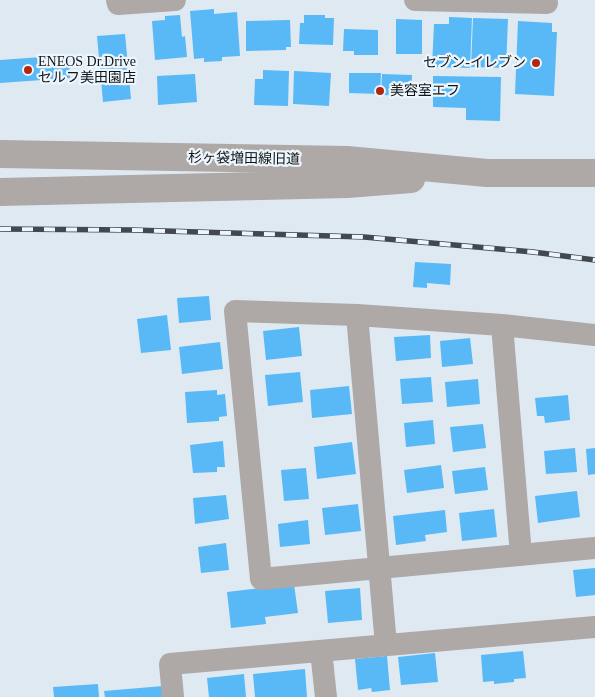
<!DOCTYPE html>
<meta charset="utf-8">
<style>
body{margin:0}
canvas{display:block;background:#dee9f2}
</style>
<canvas width="595" height="697"></canvas>
<script>
const context = document.querySelector('canvas').getContext('2d');
context.lineJoin = 'round';
function fill(path, color) { context.fillStyle = color; context.fill(path, 'evenodd'); }
const toPath = rows => new Path2D(rows.map(r => 'M' + r).join(''));
function stroke(path, color, width, dash) { context.strokeStyle = color; context.lineWidth = width; context.lineCap = dash ? 'butt' : 'round'; context.setLineDash(dash || []); context.stroke(path); }
function label(font, color, halo, rows, align = 'center') {
  context.font = font + ' "Times New Roman","Noto Sans JP",serif'; context.lineWidth = 4.5; context.setLineDash([]); context.textBaseline = 'middle'; context.strokeStyle = halo; context.fillStyle = color; for (const [text, x, y, turn = 0] of rows) {
    context.save(); context.translate(x, y); context.rotate((+turn || 0) * Math.PI / 180); context.textAlign = isNaN(turn) ? turn : align; if (halo) context.strokeText(text, 0, 0); context.fillText(text, 0, 0); context.restore();
  }
}
const building = toPath([
 [214,9,214,14,237,12,240,56,222,57,222,61,204,62,204,58,194,59,190,11],
 [180,15,182,37,185,36,187,57,155,60,152,21,165,20,165,16],
 [304,15,325,15,325,18,334,18,333,45,299,44,300,23,304,23],
 [449,17,472,18,470,68,432,67,434,24,449,24],
 [473,18,508,19,506,68,471,67],
 [396,19,422,20,422,54,396,54],
 [290,20,291,47,286,47,286,50,246,51,246,21],
 [518,21,552,23,552,32,557,32,554,96,515,94],
 [344,29,378,30,378,55,354,55,354,51,343,51],
 [125,34,131,99,103,102,97,36],
 [69,55,70,78,0,83,0,60],
 [263,70,289,71,288,106,254,105,255,79,263,79],
 [294,71,331,73,329,106,293,104],
 [349,73,381,73,380,94,349,93],
 [195,74,197,102,158,105,157,76],
 [382,74,412,75,411,96,381,95],
 [433,76,501,77,500,121,466,120,466,108,433,107],
 [415,262,451,264,450,285,427,283,427,288,413,287],
 [209,296,211,320,179,323,177,298],
 [167,315,171,350,141,353,137,319],
 [299,327,302,356,266,360,263,331],
 [430,335,431,358,396,361,394,337],
 [470,338,473,364,442,367,440,341],
 [220,342,223,369,182,374,179,347],
 [300,372,303,402,268,406,265,375],
 [431,377,433,402,402,404,400,379],
 [478,379,480,404,447,407,445,382],
 [349,386,352,414,312,418,310,390],
 [217,390,217,395,225,394,227,416,219,417,219,421,187,423,185,392],
 [568,395,570,420,545,423,544,416,537,416,535,398],
 [433,420,435,444,406,447,404,423],
 [483,424,486,448,453,452,450,427],
 [223,441,225,467,217,467,217,472,193,473,190,445],
 [352,442,356,474,317,479,314,447],
 [575,448,577,472,546,474,544,451],
 [595,448,595,474,588,475,586,449],
 [441,465,444,488,407,493,404,470],
 [485,467,488,490,455,494,452,471],
 [306,468,309,499,284,501,281,470],
 [577,491,580,517,538,523,535,496],
 [226,495,229,519,195,524,193,498],
 [358,504,361,531,325,535,322,508],
 [494,509,497,537,462,541,459,513],
 [445,510,447,532,425,535,426,541,396,545,393,516],
 [308,520,310,544,280,547,278,524],
 [226,543,229,570,201,573,198,547],
 [595,568,595,595,576,597,573,570],
 [294,584,298,613,265,617,266,624,231,628,227,592],
 [360,588,362,620,328,623,325,591],
 [523,651,526,678,514,679,514,682,494,684,494,681,483,682,481,655],
 [435,653,438,682,401,685,398,657],
 [387,656,390,690,372,692,371,688,358,690,355,659],
 [305,669,307,697,255,697,253,674],
 [244,674,246,697,209,697,207,678],
 [98,684,99,697,54,697,53,687],
 [163,686,165,697,105,697,104,691]
]);
const minor = toPath([
 [117,0,118,4,175,0],
 [415,0,547,3,546,0],
 [357,315,235,311,261,579,595,548],
 [502,325,521,555],
 [386,645,357,315,502,325,595,335],
 [321,651,326,697],
 [173,697,170,664,595,627]
]);
const tertiary = toPath([
 [0,154,347,160,487,173,595,173],
 [0,192,347,184,411,179]
]);
const rail = toPath([
 [0,229,132,230,364,237,533,252,595,260]
]);
const markers = [
 [536,63,5,"#b2250f"],
 [28,70,5,"#b2250f"],
 [380,91,5,"#b2250f"]
];
const poiNames = [
 ["ENEOS Dr.Drive",38,62],
 ["セルフ美田園店",38,78],
 ["セブン-イレブン",526,63,"right"],
 ["美容室エフ",390,91]
];
const streetNames = [
 ["杉ヶ袋増田線旧道",244,159,1]
];
fill(building, '#58b9f6');
stroke(minor, '#aea8a7', 22);
stroke(tertiary, '#aea8a7', 28);
stroke(rail, '#42484d', 5.5);
stroke(rail, '#edf6fd', 4, [11]);
for (const [x, y, r, color] of markers) { const dot = new Path2D(); dot.arc(x, y, r, 0, 2 * Math.PI); context.fillStyle = color; context.fill(dot); stroke(dot, '#edf6fd', 2); }
label('14px', '#111518', '#edf6fd', poiNames, 'left');
label('14px', '#111518', '#edf6fd', streetNames);
</script>
